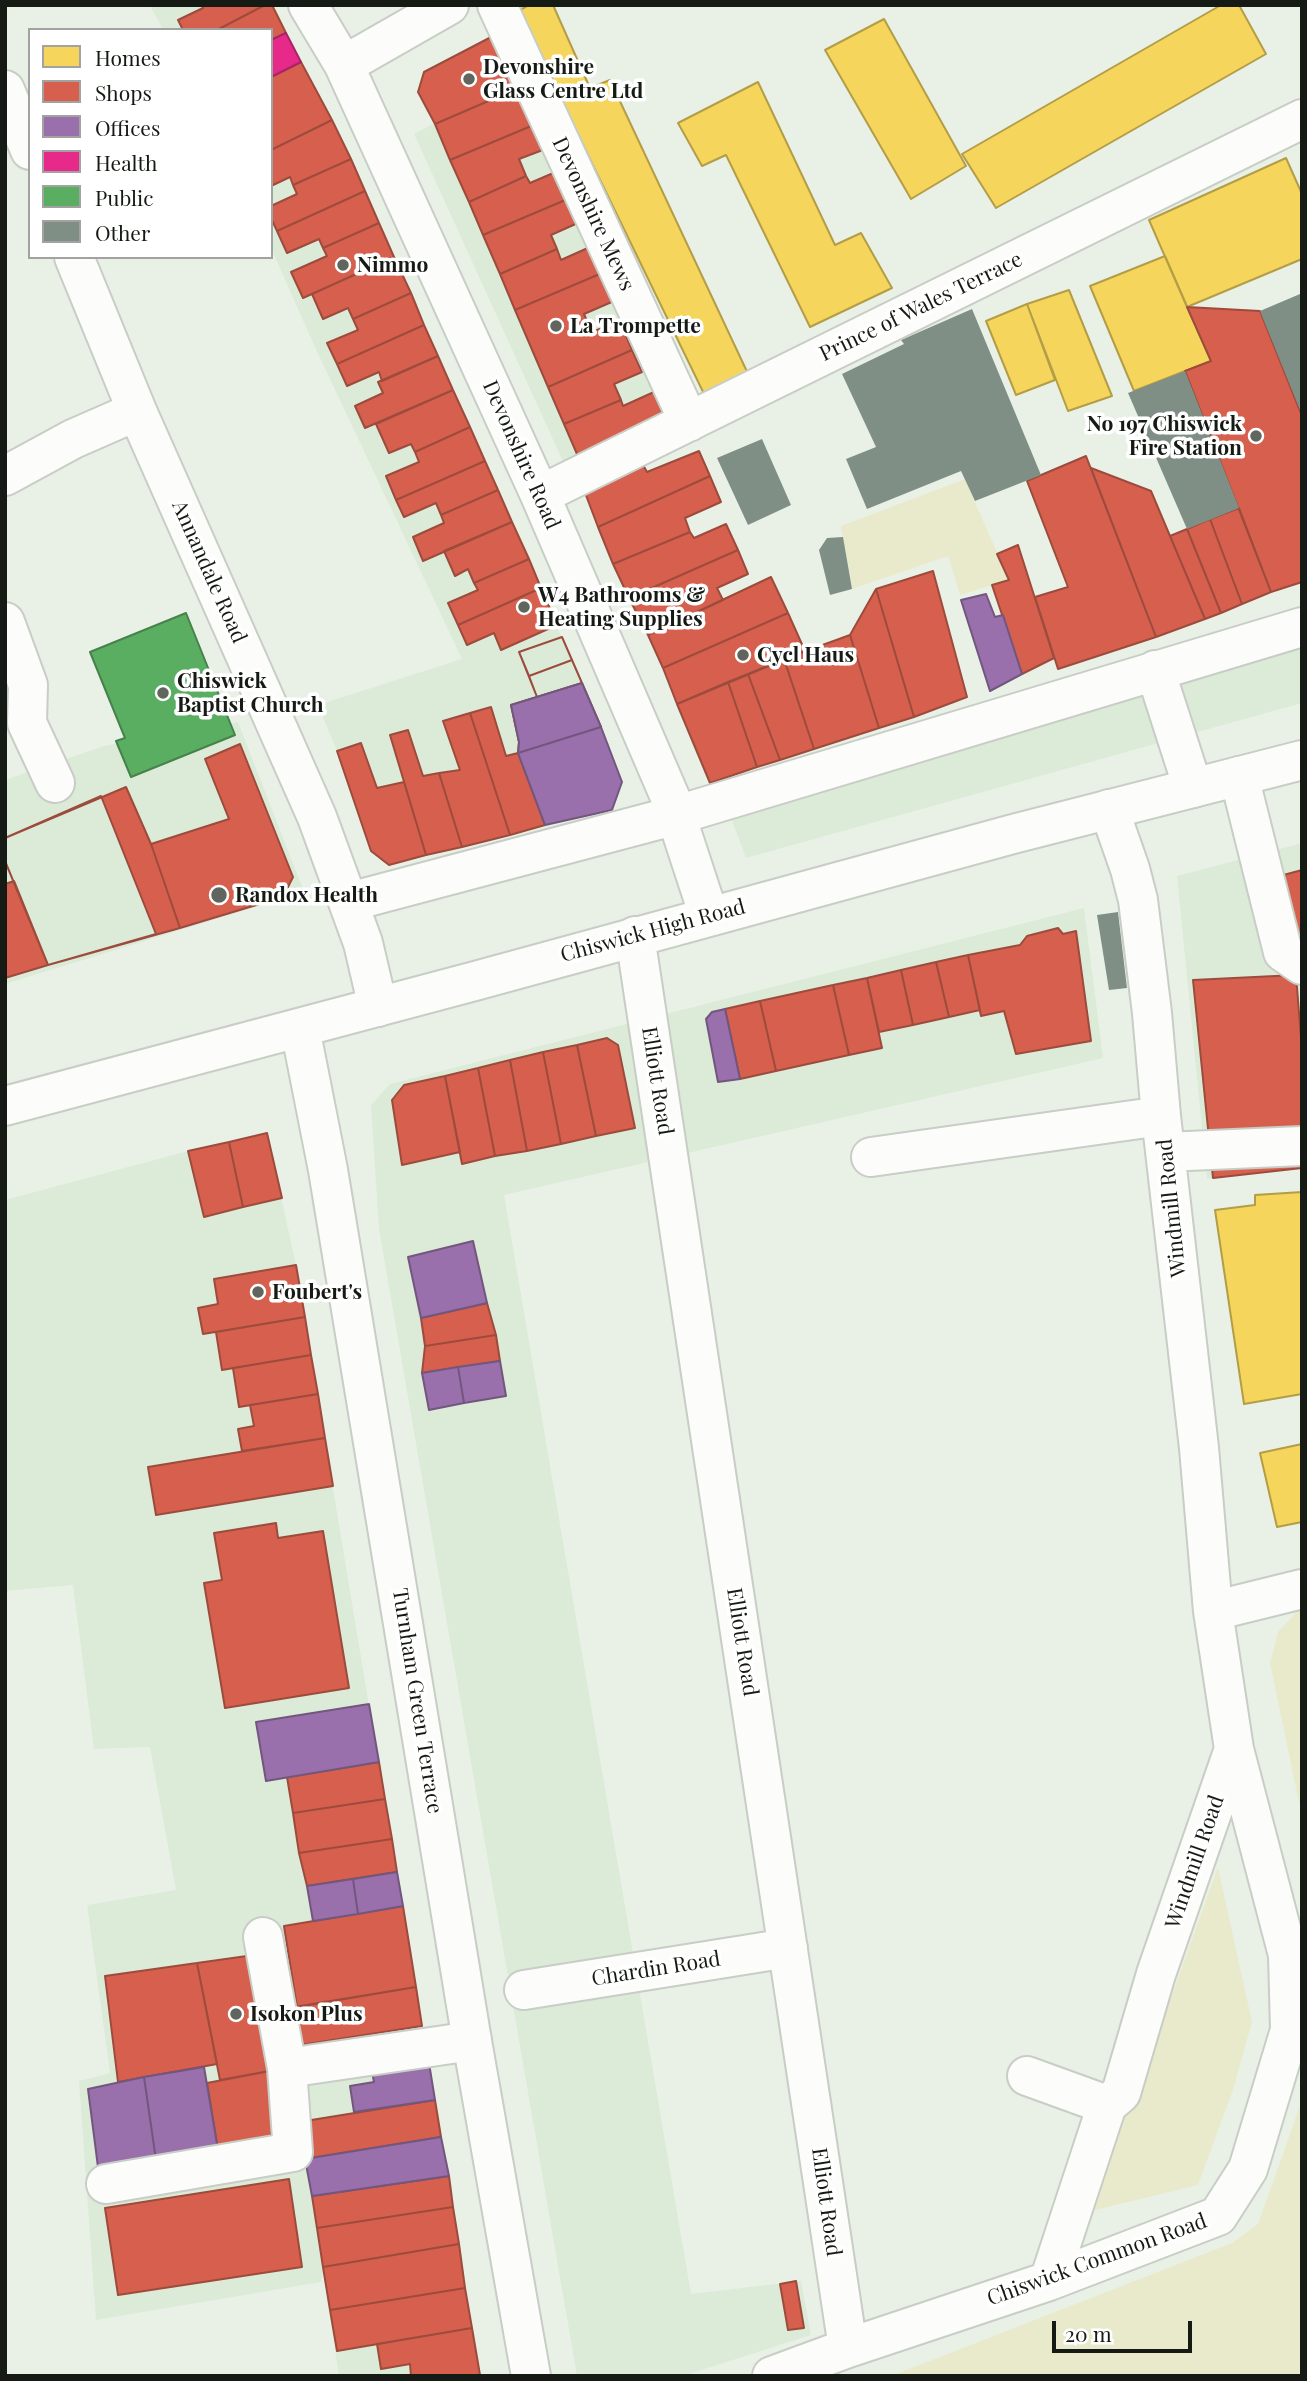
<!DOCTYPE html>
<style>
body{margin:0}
#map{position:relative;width:1307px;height:2381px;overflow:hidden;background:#e9f1e7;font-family:"Playfair Display",serif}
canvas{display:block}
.frame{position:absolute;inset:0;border:7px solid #161a14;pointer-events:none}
.legend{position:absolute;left:28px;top:28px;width:245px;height:231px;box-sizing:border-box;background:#fff;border:2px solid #a2a3a1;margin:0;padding:9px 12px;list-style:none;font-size:21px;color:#161a14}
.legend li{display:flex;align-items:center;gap:14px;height:35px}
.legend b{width:35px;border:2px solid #a2a3a1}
.scale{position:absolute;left:1052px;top:2321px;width:140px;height:32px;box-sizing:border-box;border:4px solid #161a14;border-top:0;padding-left:9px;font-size:21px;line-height:24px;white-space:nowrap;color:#161a14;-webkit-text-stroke:5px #fff;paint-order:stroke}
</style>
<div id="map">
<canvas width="1307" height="2381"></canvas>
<div class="frame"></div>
<ul class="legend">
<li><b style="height:19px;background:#f6d55c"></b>Homes</li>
<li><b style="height:19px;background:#d6604d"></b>Shops</li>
<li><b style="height:19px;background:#9970ab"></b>Offices</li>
<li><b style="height:19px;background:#e7298a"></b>Health</li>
<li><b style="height:19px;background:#5aae61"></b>Public</li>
<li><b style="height:19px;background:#808f85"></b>Other</li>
</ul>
<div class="scale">20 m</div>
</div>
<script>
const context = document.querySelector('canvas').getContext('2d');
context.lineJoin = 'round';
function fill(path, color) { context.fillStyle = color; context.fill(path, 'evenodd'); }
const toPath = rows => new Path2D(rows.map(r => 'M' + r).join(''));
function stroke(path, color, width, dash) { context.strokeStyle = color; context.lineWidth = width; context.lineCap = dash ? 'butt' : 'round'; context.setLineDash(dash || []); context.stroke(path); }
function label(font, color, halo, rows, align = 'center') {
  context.font = font + ' "Playfair Display",serif'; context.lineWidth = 7; context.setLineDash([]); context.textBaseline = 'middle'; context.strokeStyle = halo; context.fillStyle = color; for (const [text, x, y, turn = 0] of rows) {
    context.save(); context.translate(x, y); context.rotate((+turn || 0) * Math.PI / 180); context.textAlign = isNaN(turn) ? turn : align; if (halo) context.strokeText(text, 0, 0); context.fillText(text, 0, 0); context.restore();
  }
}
const built = toPath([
 [150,5,272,5,351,159,601,727,622,782,612,810,389,865,371,851,337,751,318,705,462,659,314,345,271,248,271,30,163,30],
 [495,35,667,424,566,468,414,134,435,123,418,92,424,72],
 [1302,638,1302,703,746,858,728,810],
 [238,722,304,892,5,984,5,780,104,746],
 [1302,843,1302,1168,1207,1179,1177,876],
 [1084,908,1103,1058,504,1195,691,2294,801,2281,811,2335,683,2376,577,2376,379,1229,371,1105,390,1084],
 [267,1133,296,1265,422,2026,289,2047,429,2063,480,2376,339,2376,323,2270,321,2282,96,2320,79,2081,110,2073,87,1905,176,1890,150,1747,94,1749,73,1585,5,1591,5,1200,188,1151]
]);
const green = toPath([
 [965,479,1009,580,960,595,948,556,852,589,841,526],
 [1302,1606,1302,1817,1270,1663,1278,1632],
 [1218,1867,1252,2022,1233,2090,1198,2185,1083,2213,1123,2108,1135,2098],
 [1302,2100,1302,2376,891,2376,1232,2243,1258,2224]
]);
const homes = toPath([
 [529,5,553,5,590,88,610,80,750,378,706,398,518,11,529,5],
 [1221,5,1239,5,1266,54,996,208,962,154,1221,5],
 [884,19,966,166,911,199,825,50,884,19],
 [758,82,835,245,861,233,892,288,810,327,726,155,702,166,678,123,758,82],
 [1286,158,1302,194,1302,259,1187,307,1149,220,1286,158],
 [1165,256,1211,361,1134,391,1090,286,1165,256],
 [1069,290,1112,396,1068,411,1027,304,1069,290],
 [1027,304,1055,380,1016,395,986,321,1027,304],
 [1302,1192,1302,1394,1244,1404,1215,1210,1255,1205,1255,1195,1302,1192],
 [1302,1444,1302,1522,1277,1527,1260,1453,1302,1444]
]);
const shops = toPath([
 [202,5,265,5,217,30,183,30,178,20,203,8,202,5],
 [265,5,272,5,286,33,271,40,271,30,217,30,265,5],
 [495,35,521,87,435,124,418,92,424,72,495,35],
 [301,62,332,120,271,150,271,77,301,62],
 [521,87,536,124,450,160,435,124,521,87],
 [332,120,351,159,293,185,290,177,271,186,271,150,332,120],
 [536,124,548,148,519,159,526,176,469,202,450,160,536,124],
 [351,159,365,191,277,231,271,218,271,206,297,194,293,185,351,159],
 [558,171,570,198,483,235,469,202,526,176,530,183,558,171],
 [365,191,379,223,323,248,319,239,287,253,277,231,365,191],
 [570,198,580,222,551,235,557,249,500,274,483,235,570,198],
 [379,223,394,257,303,298,291,272,327,256,323,248,379,223],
 [590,247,602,273,515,310,500,274,557,249,561,260,590,247],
 [394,257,411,293,353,319,348,308,323,319,312,294,394,257],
 [602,273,614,301,584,314,592,332,620,321,632,350,548,387,515,310,602,273],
 [411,293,424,325,337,364,327,343,358,330,353,319,411,293],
 [1187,307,1260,311,1302,416,1302,582,1271,592,1185,371,1211,361,1187,307],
 [424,325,438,356,382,381,379,372,347,386,337,364,424,325],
 [632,350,642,372,614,384,621,400,564,424,548,387,632,350],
 [438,356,453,390,365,428,355,406,383,393,378,382,438,356],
 [453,390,470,427,415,452,411,444,389,453,376,424,453,390],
 [654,392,667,424,580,461,564,424,621,400,623,406,654,392],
 [470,427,485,461,396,500,386,476,419,462,415,452,470,427],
 [699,451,710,476,598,527,584,490,642,463,647,472,699,451],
 [1086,456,1156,637,1058,669,1035,597,1068,587,1027,481,1086,456],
 [485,461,498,490,441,515,436,503,404,517,396,500,485,461],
 [1091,468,1151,491,1205,619,1156,637,1091,468],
 [710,476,721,502,685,518,690,532,613,564,598,527,710,476],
 [498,490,512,522,423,561,413,537,444,523,441,515,498,490],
 [1239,508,1271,592,1242,604,1210,519,1239,508],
 [1210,519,1242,604,1221,613,1187,529,1210,519],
 [512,522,529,559,474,583,468,569,455,576,444,551,512,522],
 [726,524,738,550,629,598,613,564,690,532,694,538,726,524],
 [1187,529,1221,613,1205,619,1170,536,1187,529],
 [1018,545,1054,658,1022,674,992,585,1009,580,997,554,1018,545],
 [738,550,748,574,717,588,723,600,648,635,629,598,738,550],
 [529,559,541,588,458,625,448,603,478,590,474,583,529,559],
 [933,571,967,697,914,717,876,589,933,571],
 [771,577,788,613,663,668,648,635,771,577],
 [541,588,557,625,501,650,494,633,467,645,458,625,541,588],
 [876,589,914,717,879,728,850,635,876,589],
 [788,613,805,651,677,704,663,668,788,613],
 [850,635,879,728,814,749,784,659,850,635],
 [562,637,601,727,518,753,519,742,511,705,537,697,519,652,562,637],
 [562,637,572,660,529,676,519,652,562,637],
 [784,659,814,749,780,760,748,674,784,659],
 [572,660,582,683,537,697,529,676,572,660],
 [748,674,780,760,757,767,728,682,748,674],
 [728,682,757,767,710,783,677,704,728,682],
 [491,707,506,756,518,753,545,825,510,835,470,713,491,707],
 [470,713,510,835,462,847,439,773,460,770,443,721,470,713],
 [408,730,423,776,439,773,462,847,426,855,390,735,408,730],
 [361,743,377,788,404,782,426,855,389,865,371,851,337,751,361,743],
 [240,744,293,877,283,897,180,928,151,844,229,819,205,759,240,744],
 [126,787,151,844,180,928,48,965,5,861,5,838,126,787],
 [101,796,156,934,48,965,5,861,5,838,101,796],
 [1302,870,1302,951,1276,877,1302,870],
 [14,881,48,965,5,978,5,884,14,881],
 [1058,928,1063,934,1076,931,1091,1041,1016,1054,1004,1011,981,1016,968,955,1020,945,1027,936,1058,928],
 [968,955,980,1010,949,1017,936,962,968,955],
 [936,962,949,1017,913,1025,901,970,936,962],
 [901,970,913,1025,879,1032,867,978,901,970],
 [1296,975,1302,1050,1302,1168,1213,1178,1193,980,1296,975],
 [867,978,882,1048,849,1055,833,985,867,978],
 [833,985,849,1055,776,1071,760,1001,833,985],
 [760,1001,776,1071,740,1079,725,1009,760,1001],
 [607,1038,618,1045,635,1128,596,1136,577,1045,607,1038],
 [577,1045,596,1136,561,1144,543,1052,577,1045],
 [543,1052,561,1144,527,1151,510,1060,543,1052],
 [510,1060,527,1151,495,1156,478,1068,510,1060],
 [478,1068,495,1156,462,1164,445,1076,478,1068],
 [445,1076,460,1152,402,1165,392,1100,404,1085,445,1076],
 [267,1133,282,1198,243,1207,229,1142,267,1133],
 [229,1142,243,1207,204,1217,188,1151,229,1142],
 [296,1265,305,1317,203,1334,198,1308,218,1304,214,1279,296,1265],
 [487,1303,496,1335,425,1346,421,1318,487,1303],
 [305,1317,311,1355,222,1370,216,1332,305,1317],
 [496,1335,500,1361,422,1373,425,1346,496,1335],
 [311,1355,318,1394,239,1407,233,1368,311,1355],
 [318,1394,325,1438,242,1451,238,1429,254,1426,250,1405,318,1394],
 [325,1438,333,1486,156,1515,148,1467,325,1438],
 [276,1523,278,1538,323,1531,349,1688,225,1708,204,1583,222,1580,214,1533,276,1523],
 [379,1762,385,1799,293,1813,287,1777,379,1762],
 [385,1799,392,1839,299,1853,293,1813,385,1799],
 [392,1839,397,1872,307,1886,299,1853,392,1839],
 [403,1906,416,1987,297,2007,284,1926,403,1906],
 [254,1955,275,2070,220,2080,197,1963,254,1955],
 [197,1963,217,2064,118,2082,105,1976,197,1963],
 [416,1987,422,2026,288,2047,282,2009,416,1987],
 [275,2070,283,2118,264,2143,218,2150,207,2083,275,2070],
 [435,2100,441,2137,305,2159,299,2122,435,2100],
 [449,2176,453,2207,317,2228,312,2196,449,2176],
 [289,2179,302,2267,118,2295,105,2208,289,2179],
 [453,2207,459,2244,323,2267,317,2228,453,2207],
 [459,2244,465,2288,330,2310,323,2267,459,2244],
 [796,2281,804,2328,788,2330,780,2284,796,2281],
 [465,2288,472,2328,337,2351,330,2310,465,2288],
 [472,2328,480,2375,411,2376,410,2364,381,2369,377,2344,472,2328]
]);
const offices = toPath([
 [986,594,995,617,1003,615,1022,674,990,691,961,600,986,594],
 [582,683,601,727,518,753,519,742,511,705,582,683],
 [601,727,622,782,612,810,545,825,518,753,601,727],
 [725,1009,740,1079,718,1082,706,1019,712,1012,725,1009],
 [473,1241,487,1303,421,1318,408,1257,473,1241],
 [500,1361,506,1396,464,1403,458,1367,500,1361],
 [458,1367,464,1403,429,1410,422,1373,458,1367],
 [369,1704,379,1762,266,1781,256,1722,369,1704],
 [397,1872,403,1906,358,1914,353,1879,397,1872],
 [353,1879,358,1914,313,1921,307,1886,353,1879],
 [429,2063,435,2100,354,2112,350,2086,374,2082,372,2072,429,2063],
 [204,2067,218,2150,156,2160,144,2077,204,2067],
 [144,2077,156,2160,98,2167,88,2089,144,2077],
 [441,2137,449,2176,312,2196,305,2159,441,2137]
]);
const health = toPath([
 [286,33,301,62,271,77,271,40,286,33]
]);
const public = toPath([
 [186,613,235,735,131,777,116,741,125,738,90,652,186,613]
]);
const building = toPath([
 [1300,294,1302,299,1302,415,1260,311],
 [972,309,1041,475,975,501,961,471,867,509,846,459,876,447,842,374,904,344,901,340],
 [1185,371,1239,508,1187,529,1128,393],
 [762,439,791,505,748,525,717,458],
 [843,537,852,589,830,595,819,550,827,538],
 [1118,912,1127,988,1109,990,1097,915]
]);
const minor = toPath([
 [308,5,344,65,540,495,670,797,709,916],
 [497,5,689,422],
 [344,65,449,5],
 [5,90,30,150],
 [74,257,137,411,317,817,363,943,378,1007],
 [5,476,73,439,137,411],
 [540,495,1302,119],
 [5,622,28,685,27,723,55,783],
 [1155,670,1193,788],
 [1239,776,1283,952,1302,965],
 [349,902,677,815,1302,627],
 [635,936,848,2348],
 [1165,1152,1302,1146],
 [871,1157,1161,1116],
 [1213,1611,1302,1589],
 [524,1990,788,1948],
 [287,2068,472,2041],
 [1027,2076,1107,2105],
 [106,2184,293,2152,287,2068,263,1937],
 [1049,2281,1107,2105,1121,2093,1156,1974,1234,1749],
 [772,2376,848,2348,1049,2281,1218,2216,1248,2169,1290,2030,1288,1955,1234,1749,1213,1611,1199,1448,1161,1116,1152,1013,1138,900,1130,869,1109,809]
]);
const major = toPath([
 [300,1028,328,1170,472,2041,531,2376],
 [5,1106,475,981,1013,834,1302,760]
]);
const markers = [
 [469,79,7,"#60655e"],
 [343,265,7,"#60655e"],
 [556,326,7,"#60655e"],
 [1256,436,7,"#60655e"],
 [524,607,7,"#60655e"],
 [743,655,7,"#60655e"],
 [163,693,7,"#60655e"],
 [219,895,9,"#60655e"],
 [258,1292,7,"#60655e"],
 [236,2014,7,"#60655e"]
];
const poiNames = [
 ["Devonshire",483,67],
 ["Glass Centre Ltd",483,91],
 ["Nimmo",357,265],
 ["La Trompette",570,326],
 ["No 197 Chiswick",1242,424,"right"],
 ["Fire Station",1242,448,"right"],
 ["W4 Bathrooms &",538,595],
 ["Heating Supplies",538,619],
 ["Cycl Haus",757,655],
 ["Chiswick",177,681],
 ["Baptist Church",177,705],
 ["Randox Health",235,895],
 ["Foubert's",272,1292],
 ["Isokon Plus",250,2014]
];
const streetNames = [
 ["Devonshire Mews",593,214,65],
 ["Prince of Wales Terrace",921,307,-26],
 ["Devonshire Road",521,455,66],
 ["Annandale Road",209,572,66],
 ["Chiswick High Road",653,931,-15],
 ["Elliott Road",657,1081,81],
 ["Windmill Road",1172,1208,-96],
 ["Elliott Road",742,1642,81],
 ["Turnham Green Terrace",417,1701,81],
 ["Windmill Road",1195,1862,-71],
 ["Chardin Road",656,1969,-9],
 ["Elliott Road",826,2202,82],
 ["Chiswick Common Road",1097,2260,-20]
];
fill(built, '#dcead8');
fill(green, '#e9eacc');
fill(homes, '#f6d55c');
stroke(homes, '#b39d46', 2);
fill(shops, '#d6604d');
stroke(shops, '#9c4b3c', 2);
fill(offices, '#9970ab');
stroke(offices, '#72567e', 2);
fill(health, '#e7298a');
stroke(health, '#a82467', 2);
fill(public, '#5aae61');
stroke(public, '#46824a', 2);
fill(building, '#808f85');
stroke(minor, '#c8cdc6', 42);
stroke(major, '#c8cdc6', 42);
stroke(minor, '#fcfdfb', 38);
stroke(major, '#fcfdfb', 38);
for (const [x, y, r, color] of markers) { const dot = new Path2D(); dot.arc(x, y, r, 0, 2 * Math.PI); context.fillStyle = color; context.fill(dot); stroke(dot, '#fff', 2.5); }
label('bold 21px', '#161a14', '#fff', poiNames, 'left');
label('21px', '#161a14', '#fff', streetNames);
</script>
